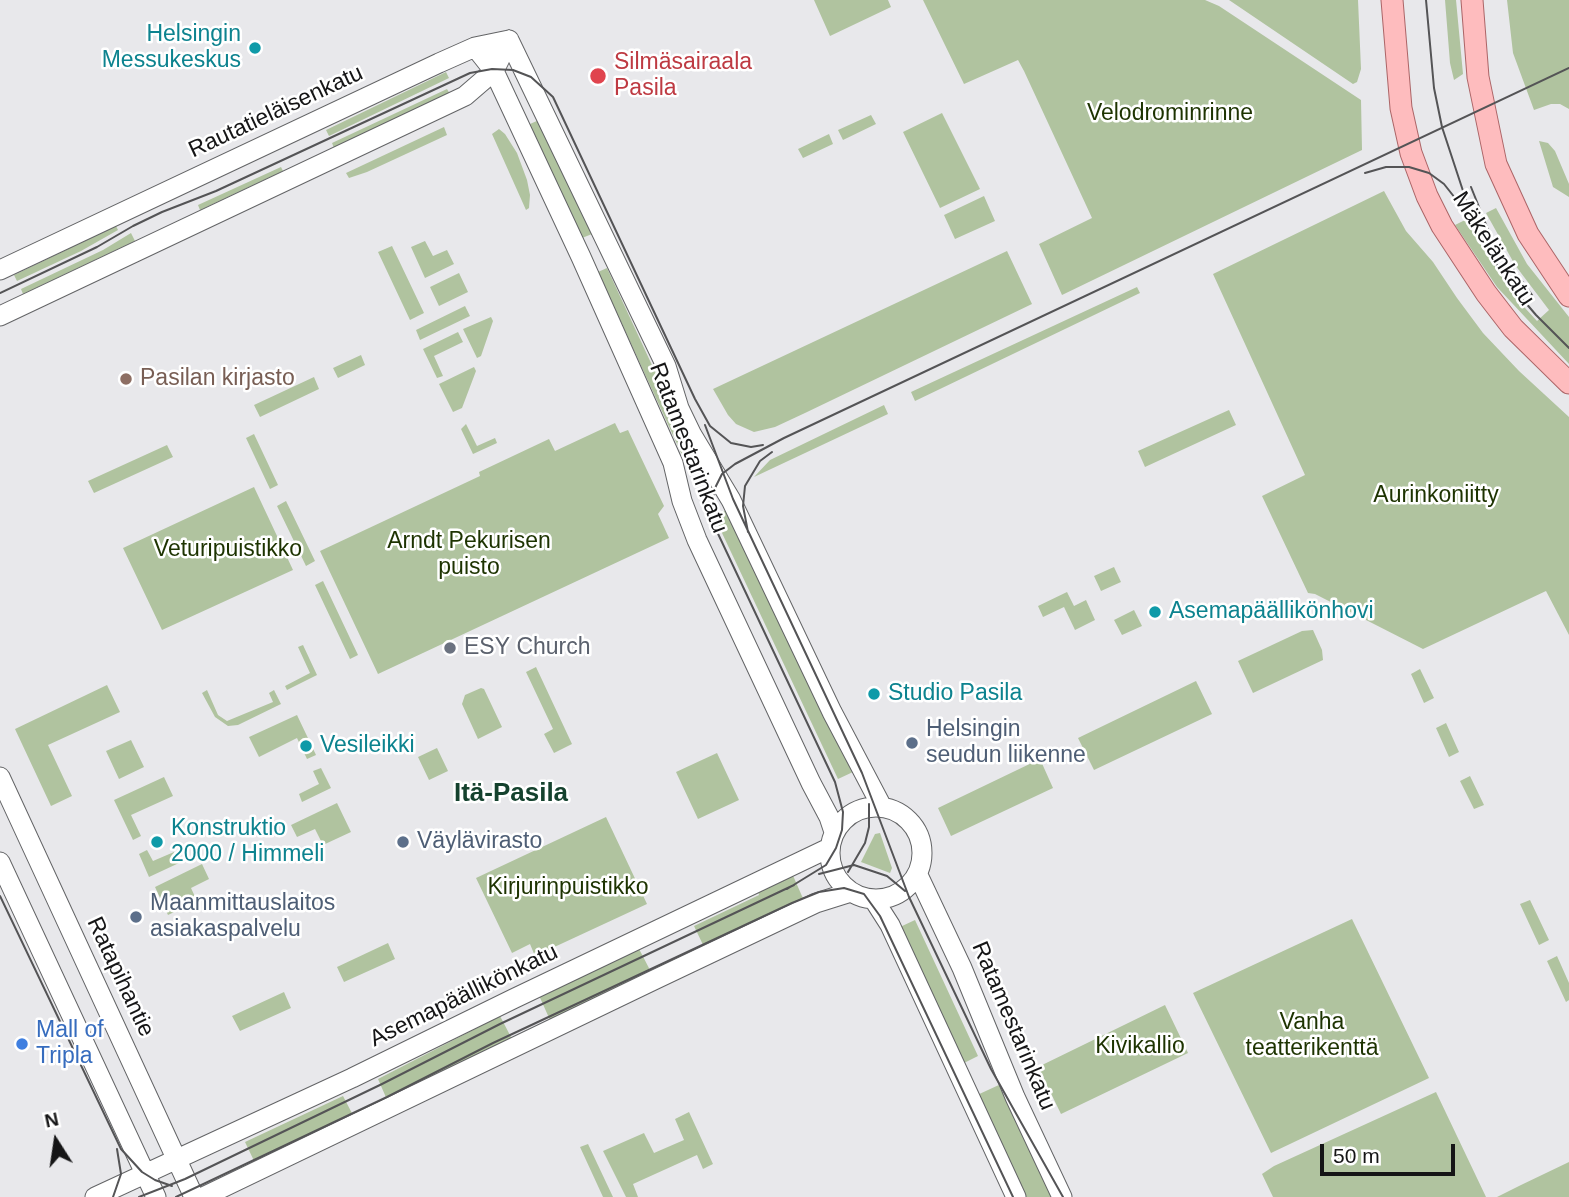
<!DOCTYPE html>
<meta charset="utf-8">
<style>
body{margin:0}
#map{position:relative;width:1569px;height:1197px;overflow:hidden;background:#e8e8eb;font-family:Helvetica,sans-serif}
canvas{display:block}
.north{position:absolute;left:21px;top:1106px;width:70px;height:70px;-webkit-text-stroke:5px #fff;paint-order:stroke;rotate:348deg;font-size:19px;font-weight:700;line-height:28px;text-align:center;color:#151516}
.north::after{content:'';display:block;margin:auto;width:24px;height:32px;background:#151516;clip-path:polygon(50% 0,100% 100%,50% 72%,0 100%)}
.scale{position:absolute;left:1320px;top:1144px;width:135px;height:32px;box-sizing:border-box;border:4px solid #151516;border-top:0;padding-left:9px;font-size:21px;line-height:24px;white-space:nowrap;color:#151516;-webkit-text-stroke:5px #fff;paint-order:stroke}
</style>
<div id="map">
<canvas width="1569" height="1197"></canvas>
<div class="north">N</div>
<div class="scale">50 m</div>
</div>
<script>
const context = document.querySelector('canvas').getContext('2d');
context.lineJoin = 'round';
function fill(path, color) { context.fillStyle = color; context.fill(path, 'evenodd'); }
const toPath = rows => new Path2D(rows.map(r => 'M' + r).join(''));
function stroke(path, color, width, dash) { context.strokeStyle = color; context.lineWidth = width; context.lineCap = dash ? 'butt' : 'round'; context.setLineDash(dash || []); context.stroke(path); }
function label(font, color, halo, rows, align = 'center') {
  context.font = font + ' Helvetica,sans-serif'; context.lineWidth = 5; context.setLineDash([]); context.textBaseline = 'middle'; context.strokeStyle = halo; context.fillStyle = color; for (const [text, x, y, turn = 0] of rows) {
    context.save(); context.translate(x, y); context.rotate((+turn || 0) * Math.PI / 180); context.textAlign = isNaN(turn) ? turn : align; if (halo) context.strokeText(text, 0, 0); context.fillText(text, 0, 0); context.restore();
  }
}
const green = toPath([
 [814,0,888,0,891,7,830,36],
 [923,0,1205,0,1219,6,1361,100,1362,150,1062,295,1039,244,1092,218,1024,71,1018,60,964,84],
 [1229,0,1358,0,1361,69,1357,82,1353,84],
 [1445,0,1456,0,1463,74,1454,80,1450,63],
 [1507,0,1569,0,1569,109,1560,104,1551,104,1534,110,1513,53],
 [446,72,449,78,329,136,326,130],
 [447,89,450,94,334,148,332,143],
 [942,113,980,189,940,208,903,132],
 [871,115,876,124,843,140,838,130],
 [539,120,592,234,582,238,530,124],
 [444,127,447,135,367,172,349,178,346,173],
 [499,129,505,134,517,153,527,180,530,195,529,208,526,210,492,134],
 [829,134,833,144,803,158,798,149],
 [1539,141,1548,143,1555,151,1569,184,1569,197,1553,187],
 [281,167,283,171,200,210,198,205],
 [1384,191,1406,231,1433,262,1457,298,1483,333,1519,371,1569,417,1569,635,1546,591,1423,649,1315,594,1308,593,1262,496,1305,475,1213,274],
 [984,196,995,221,955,239,944,215],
 [1496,208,1527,264,1569,317,1569,364,1497,287,1455,225,1465,220,1514,296,1537,321,1549,310,1515,265,1486,213],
 [116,226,118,230,81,251,17,281,14,275],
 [131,233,135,241,23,294,21,289,103,250],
 [425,241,433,256,447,250,454,264,425,278,411,247],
 [392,246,424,313,410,320,378,252],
 [1007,251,1032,304,805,413,775,427,754,432,736,424,728,415,713,389],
 [607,268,676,417,699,468,688,468,598,272],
 [459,273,468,292,439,306,430,287],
 [1137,287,1140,293,915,401,911,392],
 [465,306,470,316,420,340,416,330],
 [491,317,493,321,481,356,477,358,463,329],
 [458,332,463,342,434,356,443,376,437,378,423,349],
 [361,355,365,365,338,378,333,368],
 [474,367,476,371,462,408,453,412,439,384],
 [314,377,319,389,260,417,254,405],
 [884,405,888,414,754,477,770,460],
 [1229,410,1236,425,1145,467,1138,451],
 [615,423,620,433,628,430,664,506,658,514,669,538,378,674,320,551,480,476,479,472,549,439,555,451],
 [466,424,477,446,495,438,497,443,473,454,461,429],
 [254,434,278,485,270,489,246,438],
 [167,445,173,457,94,493,88,481],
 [254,487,293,570,162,630,123,548],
 [286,501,315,561,306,566,277,506],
 [729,509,853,772,838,779,714,516],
 [1114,567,1121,582,1101,591,1094,576],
 [323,581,358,655,350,659,315,585],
 [1067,592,1074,606,1086,600,1095,620,1075,630,1064,607,1043,617,1038,606],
 [1134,610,1142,626,1122,635,1114,620],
 [1313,630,1322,650,1323,660,1253,693,1238,661,1302,631],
 [303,645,317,675,287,690,285,686,310,673,298,647],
 [536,667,572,744,554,753,544,734,553,729,526,672],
 [1420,669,1434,698,1424,703,1411,674],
 [1196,681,1212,714,1094,770,1078,738],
 [107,685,120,712,48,745,72,796,51,806,15,729],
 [481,688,484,689,502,727,478,739,462,704,465,695],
 [207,690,218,715,227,721,273,702,269,693,274,690,281,704,238,725,228,726,215,717,202,693],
 [297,715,316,755,307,759,297,738,259,757,249,737],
 [1446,723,1459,752,1449,757,1436,728],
 [131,740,144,767,119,779,106,751],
 [437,748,448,771,429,780,418,757],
 [717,753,739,800,698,819,676,772],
 [1040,759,1053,788,951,836,938,808],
 [321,768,331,788,302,802,299,794,319,784,313,771],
 [1470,776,1484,805,1474,809,1460,781],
 [164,777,173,796,131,815,141,836,133,840,114,800],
 [337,803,351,832,323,845,315,829,297,837,291,825],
 [606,817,647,904,535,956,530,944,512,953,476,878],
 [880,833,892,868,890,873,861,862,875,834],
 [147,850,153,861,174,852,179,863,149,877,139,854],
 [202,864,209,879,191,888,197,901,168,915,155,887],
 [791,871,805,903,705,949,694,926,759,895,758,891],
 [1530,900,1549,940,1539,945,1520,904],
 [1352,919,1429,1078,1271,1153,1193,993],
 [915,920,978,1056,964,1063,900,927],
 [388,943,395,959,344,982,337,967],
 [637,945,651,972,550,1020,537,991],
 [1557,956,1569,983,1569,1000,1566,1002,1547,961],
 [284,992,291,1008,240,1031,232,1016],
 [1165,1005,1188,1053,1061,1114,1038,1067],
 [500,1016,512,1039,388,1102,378,1079],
 [1001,1084,1055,1197,1022,1197,975,1096],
 [1436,1092,1486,1197,1273,1197,1262,1174,1274,1166],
 [343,1096,355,1119,256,1165,245,1142],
 [689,1112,713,1164,703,1169,697,1155,633,1184,638,1197,626,1197,603,1151,644,1133,654,1153,684,1140,675,1119],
 [588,1144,613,1197,603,1197,580,1147],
 [1569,1162,1569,1197,1497,1197,1521,1185]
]);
const secondary = toPath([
 [509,40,666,366,679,408,692,435,731,500,832,712,882,807],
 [475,47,494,71,581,257,673,463,682,501,697,540,811,783,829,817,834,832],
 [0,270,439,63,475,47,509,40],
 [0,316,465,96,494,71,509,40],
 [0,777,194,1197],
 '830 853a46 46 0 1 1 92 0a46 46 0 1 1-92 0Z',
 [0,862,156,1197],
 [918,875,962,968,1015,1097,1062,1197],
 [874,900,890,925,1016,1197],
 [95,1197,352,1078,513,999,829,848],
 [203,1197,654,980,816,903,851,892]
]);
const primary = toPath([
 [1392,0,1401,108,1411,153,1427,196,1442,226,1486,293,1513,328,1569,383],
 [1472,0,1478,77,1496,164,1528,234,1569,296]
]);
const tram = toPath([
 [1426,0,1434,88,1442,127,1467,203],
 [1365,173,1386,167,1409,167,1429,173,1444,184,1459,203,1507,281,1536,315,1569,348],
 [1471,187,1489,232],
 [1503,255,1532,295],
 [0,293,97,247,133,226,162,212,216,191,470,73,492,69,513,70,531,77,553,97,695,399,710,426,731,443,751,447,763,445],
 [705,425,733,499,862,773,909,897,991,1069,1063,1197],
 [748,532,743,506,745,486,760,461,772,452],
 [848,872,865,843,869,827,869,804],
 [819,874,854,865,887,876,905,891],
 [787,889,826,865,836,848,842,830,843,812,835,782,712,521,710,509,716,486,722,474,735,464,784,438,1569,68],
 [0,896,121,1149,142,1172,155,1180,172,1186],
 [113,1197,121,1174,117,1149],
 [139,1197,185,1179,382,1084,500,1024,794,885],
 [176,1197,387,1097,493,1043,792,903,819,892,844,888,864,894,880,916,1013,1197]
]);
const markers = [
 [255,48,7,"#0f9aa8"],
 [598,76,9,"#e0444e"],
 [126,379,7,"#8d6e63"],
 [1155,612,7,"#0f9aa8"],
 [450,648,7,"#6b7280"],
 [874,694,7,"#0f9aa8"],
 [912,743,7,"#5c6f8a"],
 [306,746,7,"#0f9aa8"],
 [157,842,7,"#0f9aa8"],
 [403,842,7,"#5c6f8a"],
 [136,917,7,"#5c6f8a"],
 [22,1044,7,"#3f7fe0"]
];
const cultureNames = [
 ["Helsingin",241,35,"right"],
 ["Messukeskus",241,61,"right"],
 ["Asemapäällikönhovi",1169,612],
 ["Studio Pasila",888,694],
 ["Vesileikki",320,746],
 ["Konstruktio",171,829],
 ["2000 / Himmeli",171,855]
];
const healthNames = [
 ["Silmäsairaala",614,63],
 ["Pasila",614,89]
];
const streetNames = [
 ["Rautatieläisenkatu",276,112,-25],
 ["Mäkelänkatu",1493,249,57],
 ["Ratamestarinkatu",688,448,69],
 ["Ratapihantie",120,977,65],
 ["Asemapäällikönkatu",464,996,-26],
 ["Ratamestarinkatu",1013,1026,67]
];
const parkNames = [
 ["Velodrominrinne",1170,114],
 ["Aurinkoniitty",1436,496],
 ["Arndt Pekurisen",469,542],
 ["puisto",469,568],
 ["Veturipuistikko",228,550],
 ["Kirjurinpuistikko",568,888],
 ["Vanha",1312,1023],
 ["teatterikenttä",1312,1049],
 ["Kivikallio",1140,1047]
];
const educationNames = [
 ["Pasilan kirjasto",140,379]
];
const worshipNames = [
 ["ESY Church",464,648]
];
const serviceNames = [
 ["Helsingin",926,730],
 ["seudun liikenne",926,756],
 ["Väylävirasto",417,842],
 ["Maanmittauslaitos",150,904],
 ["asiakaspalvelu",150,930]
];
const shopNames = [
 ["Mall of",36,1031],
 ["Tripla",36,1057]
];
const quarterNames = [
 ["Itä-Pasila",511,794]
];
fill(green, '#b0c39f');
stroke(secondary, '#636466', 21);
stroke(primary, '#ac6567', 23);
stroke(secondary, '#fff', 19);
stroke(primary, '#febcbe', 21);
stroke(tram, '#545456', 2);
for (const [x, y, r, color] of markers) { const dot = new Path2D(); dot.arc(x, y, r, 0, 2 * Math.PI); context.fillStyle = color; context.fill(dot); stroke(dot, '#fff', 2.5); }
label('23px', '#0d838f', '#fff', cultureNames, 'left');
label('23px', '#be3a42', '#fff', healthNames, 'left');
label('23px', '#151516', '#fff', streetNames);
label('23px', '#1d3301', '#fff', parkNames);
label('23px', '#785e54', '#fff', educationNames, 'left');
label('23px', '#5b616d', '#fff', worshipNames, 'left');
label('23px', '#4e5e75', '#fff', serviceNames, 'left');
label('23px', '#366cbe', '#fff', shopNames, 'left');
label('bold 26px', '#15422e', '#fff', quarterNames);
</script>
